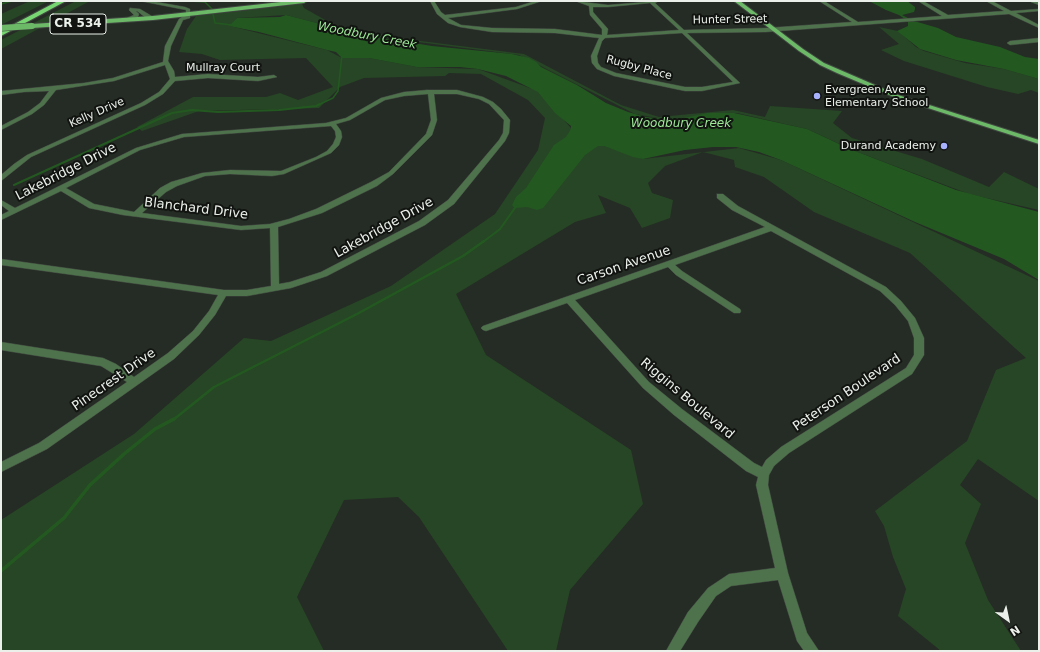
<!DOCTYPE html>
<style>
body{margin:0}
#map{position:relative;width:1040px;height:652px;overflow:hidden;background:#252c25;font-family:"DejaVu Sans",sans-serif}
canvas{display:block}
.frame{position:absolute;inset:0;border:2px solid #ebf0eb;pointer-events:none}
.north{position:absolute;left:988px;top:600px;width:40px;height:40px;-webkit-text-stroke:3px #111410;paint-order:stroke;rotate:147deg;font-size:11px;font-weight:700;line-height:16px;text-align:center;color:#ebf0eb}
.north::after{content:'';display:block;margin:auto;width:14px;height:18px;background:#ebf0eb;clip-path:polygon(50% 0,100% 100%,50% 72%,0 100%)}
</style>
<div id="map">
<canvas width="1040" height="652"></canvas>
<div class="frame"></div>
<div class="north">N</div>
</div>
<script>
const context = document.querySelector('canvas').getContext('2d');
context.lineJoin = 'round';
function fill(path, color) { context.fillStyle = color; context.fill(path, 'evenodd'); }
const toPath = rows => new Path2D(rows.map(r => 'M' + r).join(''));
function stroke(path, color, width, dash) { context.strokeStyle = color; context.lineWidth = width; context.lineCap = dash ? 'butt' : 'round'; context.setLineDash(dash || []); context.stroke(path); }
function label(font, color, halo, rows, align = 'center') {
  context.font = font + ' "DejaVu Sans",sans-serif'; context.lineWidth = 4; context.setLineDash([]); context.textBaseline = 'middle'; context.strokeStyle = halo; context.fillStyle = color; for (const [text, x, y, turn = 0] of rows) {
    context.save(); context.translate(x, y); context.rotate((+turn || 0) * Math.PI / 180); context.textAlign = isNaN(turn) ? turn : align; if (halo) context.strokeText(text, 0, 0); context.fillText(text, 0, 0); context.restore();
  }
}
const green = toPath([
 [30,1,49,1,1,25,1,14],
 [76,1,90,1,1,49,1,40],
 [302,4,304,8,336,26,413,40,524,54,621,105,659,117,733,110,765,117,770,106,842,111,833,123,852,138,922,159,989,187,1004,172,1039,189,1039,210,969,194,855,151,807,129,737,113,669,120,635,114,519,55,363,35,286,15,237,18,230,26,327,50,342,58,369,58,417,67,478,69,538,91,571,128,601,145,643,159,739,148,781,160,1039,281,1039,501,978,459,960,485,981,504,965,543,988,600,1021,651,941,651,898,616,906,589,893,557,884,526,875,511,967,441,996,370,1026,358,910,253,814,212,764,177,735,167,734,160,703,152,665,166,648,183,652,193,673,200,670,218,642,228,630,208,598,195,606,213,575,222,456,294,486,355,631,450,643,504,570,590,556,651,508,651,419,517,398,497,344,500,297,597,324,651,1,651,1,520,134,434,244,338,271,341,391,286,495,214,538,150,545,118,528,100,481,74,449,73,445,76,364,78,340,87,319,108,199,111,142,131,137,127,193,97,266,97,280,93,298,100,333,87,306,58,220,60,202,54,179,52,187,29,196,16],
 [879,27,898,31,916,47,924,51,965,63,1004,69,1039,79,1039,93,1031,90,1018,94,987,87,904,61,881,50,899,44]
]);
const water = toPath([
 [869,1,907,1,915,7,915,9,914,12,902,15,914,21,938,28,956,37,1000,47,1025,57,1039,59,1039,79,1004,69,956,60,920,49,897,31,908,26,908,21,899,15,886,10],
 [286,15,363,35,432,46,512,54,529,58,536,62,541,67,577,85,606,103,628,112,646,117,674,120,708,113,734,113,807,129,850,149,956,190,1039,212,1039,280,1004,259,915,222,781,160,759,152,736,147,713,147,685,150,643,159,633,157,604,146,598,146,585,155,543,208,537,210,527,207,515,208,512,205,516,197,526,188,554,145,566,137,571,129,571,126,555,113,538,92,506,76,478,69,460,67,417,67,369,58,342,58,336,52,327,50,259,32,229,26,237,18,280,17]
]);
const streamFar3 = toPath([
 [190,1,205,2],
 [204,1,214,11],
 [1,4,12,1],
 [213,14,215,23,232,25],
 [318,105,333,98,338,91,342,55]
]);
const streamFar2 = toPath([
 [14,185,172,113,192,110,218,112,279,110,316,106,320,104],
 [483,242,500,229,517,205]
]);
const streamFar1 = toPath([
 [173,420,214,387,357,314,463,256,484,241]
]);
const stream = toPath([
 [1,571,64,518,90,485,124,454,155,429,174,419]
]);
const minor = toPath([
 [140,1,151,1,185,7,190,9,190,18,183,20,171,46,168,61,174,71,175,77,208,74,258,77,274,75,277,77,258,81,208,78,175,81,163,94,145,105,31,157,1,181,1,175,14,164,27,155,141,103,159,92,170,79,165,65,114,81,56,90,44,105,32,114,1,130,1,126,28,112,40,103,49,91,24,92,1,95,1,91,84,83,113,78,163,62,165,46,179,19,186,14,186,10,140,1],
 [430,1,434,1,441,12,445,15,516,7,535,1,542,1,517,9,448,18,461,25,492,28,555,29,602,35,602,29,590,15,589,6,575,1,608,5,659,1,655,3,684,30,766,28,852,22,819,1,824,1,858,22,942,16,918,1,923,1,948,15,1004,11,986,1,992,1,1011,11,1039,9,1039,11,1016,13,1039,25,1039,28,1009,14,766,32,687,33,740,83,702,91,685,91,614,76,597,69,592,63,591,56,599,38,555,33,492,32,460,27,448,23,437,14,430,1],
 [650,3,679,30,607,35,608,29,593,12,593,7,608,7,650,3],
 [682,33,733,82,702,87,685,87,616,73,601,67,598,63,597,56,602,41,605,38,682,33],
 [1031,1,1039,2,1039,5,1031,2,1031,1],
 [130,8,140,9,155,18,153,19,146,18,137,11,136,11,139,14,138,17,122,22,122,20,134,15,129,10,130,8],
 [1039,38,1039,42,1010,45,1007,43,1010,41,1039,38],
 [427,90,457,90,483,97,493,102,501,109,510,120,509,133,505,141,454,204,425,225,327,276,291,288,247,296,226,296,215,315,199,335,174,359,47,449,1,472,1,462,39,443,127,382,101,366,1,350,1,342,103,358,116,364,134,377,168,353,193,331,209,311,218,295,1,265,1,259,224,290,247,290,271,286,270,228,241,230,123,215,89,208,61,191,1,220,1,215,9,211,1,205,1,200,15,208,136,148,182,134,326,123,346,118,381,98,404,92,427,90],
 [428,94,431,120,426,134,389,172,371,182,316,209,289,219,270,224,241,226,142,213,166,192,177,186,205,176,230,174,272,176,284,174,331,153,339,145,342,137,341,131,336,124,350,120,385,100,404,96,428,94],
 [434,94,457,94,479,99,489,104,504,120,503,133,499,140,448,200,419,221,321,272,290,282,279,284,278,227,322,213,377,186,393,174,432,135,437,120,434,94],
 [331,126,335,131,336,137,333,144,327,151,316,157,281,171,230,170,202,173,171,182,160,188,134,212,94,204,66,188,140,150,184,137,331,126],
 [717,194,723,194,738,206,886,287,901,301,915,318,924,338,924,355,912,374,789,453,774,466,769,475,768,485,788,573,807,633,819,651,804,651,797,641,778,580,731,586,716,596,698,622,680,651,666,651,688,612,708,588,729,574,775,568,756,485,758,477,746,471,674,415,643,388,567,303,486,331,483,330,481,328,483,326,765,227,732,210,717,198,717,194],
 [771,231,880,291,895,305,908,321,914,338,914,355,906,368,781,447,766,460,762,467,754,463,682,409,649,382,575,300,668,267,676,275,734,313,740,313,741,311,740,309,682,271,675,265,771,231]
]);
const primary = toPath([
 [290,1,307,1,304,3,153,20,32,28,29,26,32,24,153,16,290,1],
 [734,1,740,1,803,49,824,63,898,95,1039,140,1039,144,894,97,837,73,820,65,799,51,734,1]
]);
const motorway = toPath([
 [58,1,66,1,1,36,1,31,58,1]
]);
const primaryBridge = toPath([
 [1,28,32,26]
]);
const markers = [
 [817,96,4,"#a7b1fc"],
 [944,146,4,"#a7b1fc"]
];
const farStreetnames = [
 ["Hunter Street",730,20,-1],
 ["Mullray Court",223,68],
 ["Rugby Place",639,68,15],
 ["Kelly Drive",97,113,-24]
];
const farPoinames = [
 ["Evergreen Avenue",825,90],
 ["Elementary School",825,103],
 ["Durand Academy",936,146,"right"]
];
const shields = [
 [78,24,56]
];
const shieldNames = [
 ["CR 534",78,24]
];
const farWaternames = [
 ["Woodbury Creek",367,36,11],
 ["Woodbury Creek",681,124]
];
const streetNames = [
 ["Lakebridge Drive",66,172,-27],
 ["Blanchard Drive",196,209,7],
 ["Lakebridge Drive",384,228,-29],
 ["Carson Avenue",624,266,-19],
 ["Pinecrest Drive",114,380,-35],
 ["Peterson Boulevard",847,393,-34],
 ["Riggins Boulevard",687,399,40]
];
fill(green, '#274625');
fill(water, '#235921');
stroke(streamFar3, '#235921', 1.5);
stroke(streamFar2, '#235921', 2);
stroke(streamFar1, '#235921', 2.5);
stroke(stream, '#235921', 3.5);
stroke(minor, '#414741', 1);
stroke(primary, '#414741', 2);
stroke(motorway, '#414741', 2);
fill(minor, '#4e724b');
fill(primary, '#6cba68');
fill(motorway, '#77d672');
stroke(primaryBridge, '#414741', 7, []);
stroke(primaryBridge, '#6cba68', 6);
for (const [x, y, r, color] of markers) { const dot = new Path2D(); dot.arc(x, y, r, 0, 2 * Math.PI); context.fillStyle = color; context.fill(dot); stroke(dot, '#111410', 1.5); }
label('11px', '#ebf0eb', '#111410', farStreetnames);
label('11px', '#ebf0eb', '#111410', farPoinames, 'left');
for (const [x, y, w] of shields) { const box = new Path2D(); box.roundRect(x - w / 2, y - 10, w, 20, 3); context.fillStyle = '#111410'; context.fill(box); stroke(box, '#ebf0eb', 1); }
label('bold 12px', '#ebf0eb', null, shieldNames);
label('italic 12px', '#9de998', '#111410', farWaternames);
label('13px', '#ebf0eb', '#111410', streetNames);
</script>
